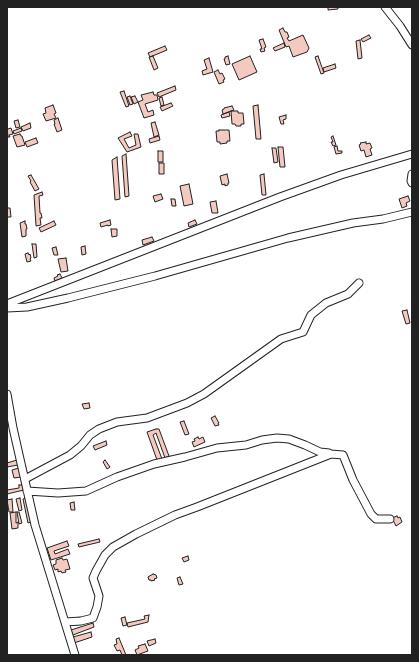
<!DOCTYPE html>
<style>
body{margin:0}
#map{position:relative;width:419px;height:662px;overflow:hidden;background:#fff;font-family:Ubuntu,sans-serif}
canvas{display:block}
.frame{position:absolute;inset:0;border:8px solid #222;pointer-events:none}
</style>
<div id="map">
<canvas width="419" height="662"></canvas>
<div class="frame"></div>
</div>
<script>
const context = document.querySelector('canvas').getContext('2d');
context.lineJoin = 'round';
function fill(path, color) { context.fillStyle = color; context.fill(path, 'evenodd'); }
const toPath = rows => new Path2D(rows.map(r => 'M' + r).join(''));
function stroke(path, color, width, dash) { context.strokeStyle = color; context.lineWidth = width; context.lineCap = dash ? 'butt' : 'round'; context.setLineDash(dash || []); context.stroke(path); }
const building = toPath([
 [328,7,338,7,338,9,328,10,328,7],
 [283,28,285,32,287,32,289,37,287,38,289,41,303,35,309,48,307,52,293,57,289,46,286,47,279,30,283,28],
 [369,35,371,38,363,42,361,39,369,35],
 [263,39,266,47,264,48,265,51,261,52,260,49,262,49,259,40,263,39],
 [360,40,362,58,358,59,356,41,360,40],
 [284,43,285,47,275,51,273,48,284,43],
 [165,46,167,50,150,57,148,53,165,46],
 [153,56,158,68,154,70,149,57,153,56],
 [228,56,230,64,226,65,224,59,225,59,225,57,228,56],
 [250,56,257,72,239,80,232,64,250,56],
 [318,56,324,73,321,74,315,57,318,56],
 [209,58,213,72,203,75,202,71,207,69,204,60,209,58],
 [335,64,336,68,324,72,323,68,335,64],
 [218,70,220,74,222,73,225,79,223,80,224,82,219,84,214,72,218,70],
 [175,86,176,90,159,97,157,93,175,86],
 [124,91,129,106,126,107,120,92,124,91],
 [153,92,154,95,157,95,158,100,145,104,148,112,153,110,154,115,144,118,138,102,143,100,141,95,153,92],
 [130,96,133,104,130,105,127,97,130,96],
 [135,96,138,102,134,104,131,97,135,96],
 [162,97,164,105,161,106,159,98,162,97],
 [171,103,173,106,162,111,160,107,171,103],
 [53,105,56,113,54,114,56,118,46,121,43,114,46,113,45,108,53,105],
 [258,105,261,139,256,139,253,106,258,105],
 [232,106,234,110,223,114,222,110,224,109,224,108,232,106],
 [231,111,238,111,238,113,243,113,244,124,241,124,241,126,236,126,235,124,232,124,231,111],
 [229,112,230,116,222,118,221,115,229,112],
 [286,115,286,119,283,120,284,124,281,124,279,117,286,115],
 [58,118,62,130,57,132,54,124,55,124,54,120,58,118],
 [18,120,20,127,16,128,14,121,18,120],
 [155,122,159,135,154,137,151,123,155,122],
 [30,123,31,128,23,131,21,127,30,123],
 [7,128,8,129,11,128,13,134,9,135,10,137,8,137,7,128],
 [21,128,22,131,14,134,13,131,21,128],
 [219,130,229,130,230,141,227,141,227,143,220,144,220,142,217,142,216,131,219,131,219,130],
 [130,132,132,136,124,139,129,148,136,145,134,134,138,134,141,147,127,152,118,138,130,132],
 [20,134,21,136,22,136,25,145,17,147,13,136,20,134],
 [159,136,160,140,150,143,149,139,159,136],
 [333,136,336,145,333,146,331,142,333,142,331,137,333,136],
 [36,138,38,143,27,147,25,142,36,138],
 [366,142,366,144,370,143,372,148,370,149,372,155,366,157,364,150,361,151,359,145,361,144,360,143,366,142],
 [337,146,338,151,342,151,342,153,336,154,334,147,337,146],
 [278,147,283,147,285,167,280,167,278,147],
 [272,148,276,148,278,162,274,163,272,148],
 [158,151,163,151,163,162,158,162,158,151],
 [126,154,129,196,125,197,122,156,126,154],
 [117,157,120,199,115,200,112,160,117,157],
 [159,163,164,163,164,174,159,174,159,163],
 [227,174,229,183,228,183,228,185,225,186,225,184,222,185,220,176,227,174],
 [264,174,266,195,262,195,260,175,264,174],
 [31,175,39,189,35,191,30,182,31,181,28,176,31,175],
 [189,184,193,204,184,206,180,186,189,184],
 [42,192,43,195,39,196,40,213,41,213,42,218,40,218,41,225,36,226,34,195,42,192],
 [161,194,163,199,155,202,153,196,161,194],
 [408,196,410,201,406,203,407,206,402,208,399,199,408,196],
 [171,199,175,199,176,206,172,206,171,199],
 [216,201,218,213,212,213,210,202,216,201],
 [7,208,10,208,11,217,7,217,7,208],
 [110,220,111,225,108,226,108,225,101,227,100,223,110,220],
 [195,220,197,224,189,227,188,223,195,220],
 [25,221,25,224,26,224,27,229,26,229,26,236,22,237,20,223,25,221],
 [54,221,56,225,41,232,39,228,54,221],
 [111,229,117,229,117,236,112,237,111,229],
 [152,237,154,241,143,245,142,240,152,237],
 [32,244,36,244,37,257,34,258,32,244],
 [85,246,86,254,82,255,81,247,85,246],
 [56,247,58,255,54,255,52,248,56,247],
 [28,253,29,255,30,254,31,258,30,259,31,261,27,262,25,254,28,253],
 [66,258,68,271,61,272,58,259,66,258],
 [60,274,62,278,55,281,54,278,58,276,57,275,60,274],
 [407,310,410,323,406,324,402,311,407,310],
 [89,403,90,408,84,409,82,404,89,403],
 [215,416,219,423,218,423,219,425,215,426,211,418,215,416],
 [184,421,189,434,185,435,180,422,184,421],
 [156,429,159,429,169,456,165,458,156,433,153,435,162,459,157,460,147,432,156,429],
 [198,437,199,439,203,437,205,442,194,447,192,442,195,441,194,439,198,437],
 [106,441,107,445,95,450,93,446,106,441],
 [17,460,18,465,7,467,7,463,17,460],
 [105,460,110,467,107,469,103,462,105,460],
 [19,468,21,477,14,478,12,470,19,468],
 [19,485,23,485,24,490,7,494,7,490,19,488,19,485],
 [20,498,22,510,19,511,16,499,20,498],
 [26,498,31,522,28,523,23,499,26,498],
 [12,499,13,512,9,512,7,500,12,499],
 [74,502,75,510,71,510,70,503,74,502],
 [16,512,16,523,18,522,18,528,12,529,10,513,16,512],
 [17,512,19,512,22,523,19,524,17,512],
 [397,516,398,518,400,517,402,522,396,526,392,518,397,516],
 [99,539,100,542,79,547,78,544,99,539],
 [67,541,69,546,54,551,55,554,68,549,70,554,51,560,47,548,67,541],
 [188,556,189,560,184,562,182,558,188,556],
 [62,558,63,560,67,559,70,569,65,570,66,572,62,573,61,571,58,572,58,569,55,570,53,565,56,564,56,560,62,558],
 [153,574,156,575,157,578,154,579,155,580,151,581,151,580,149,580,148,577,153,574],
 [180,577,183,584,179,585,177,578,180,577],
 [149,615,148,622,128,627,127,623,145,619,144,616,149,615],
 [125,617,127,625,123,626,121,618,125,617],
 [93,623,94,627,73,635,71,630,93,623],
 [91,632,92,637,74,643,73,637,91,632],
 [119,638,126,655,122,655,120,650,117,651,114,645,117,644,116,639,119,638],
 [155,639,156,643,149,646,147,641,155,639],
 [145,644,148,651,137,655,135,650,139,648,138,646,145,644]
]);
const minor = toPath([
 [385,7,400,26,412,45],
 [412,174,411,181,412,183],
 [7,304,280,197,341,175,412,154],
 [7,308,27,307,68,298,155,276,288,238,353,223,383,219,412,212],
 [7,394,13,428,35,525,75,655],
 [25,479,70,455,81,446,90,435,99,429,117,422,147,418,187,403,204,394,281,339,303,332,311,315,326,303,348,294,359,283],
 [27,491,58,493,86,491,117,477,154,464,185,457,217,448,246,445,262,440,277,438,289,439,305,445,320,452,329,453],
 [65,622,81,621,93,618,97,607,99,596,93,578,96,571,105,555,113,547,136,534,175,515,197,507,331,454,343,455,353,480,371,514,376,519,390,519]
]);
fill(building, '#f3c9c0');
stroke(building, '#222', 1);
stroke(minor, '#222', 9);
stroke(minor, '#fff', 7);
</script>
